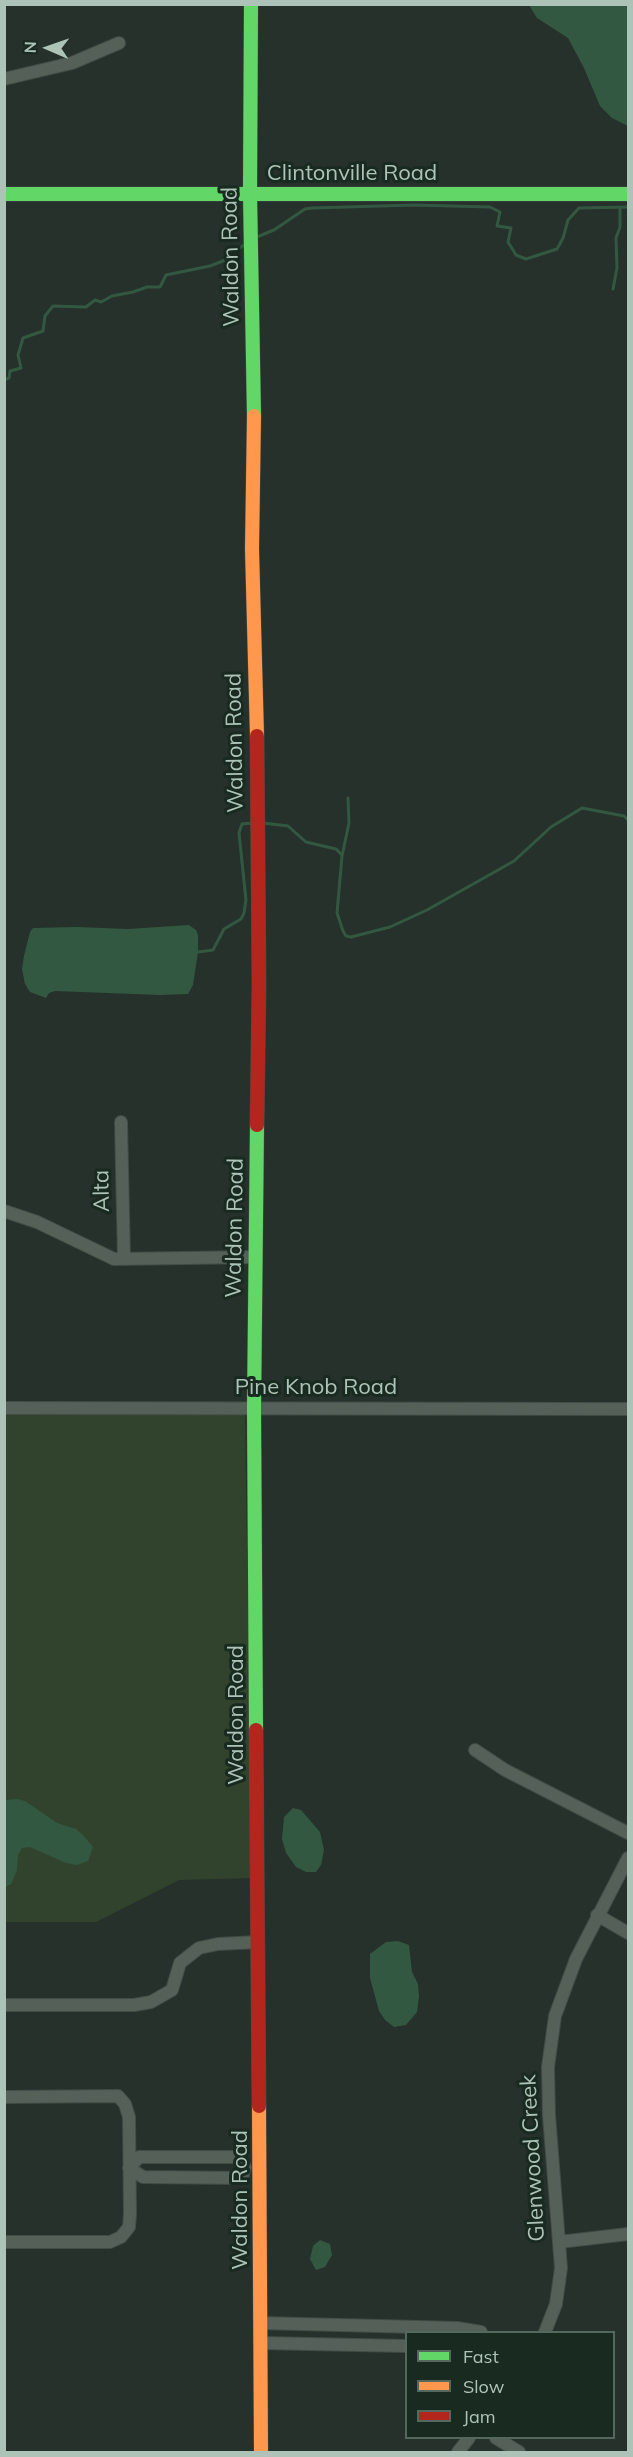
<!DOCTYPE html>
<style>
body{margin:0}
#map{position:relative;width:633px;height:2457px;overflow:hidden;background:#25312a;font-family:Mulish,sans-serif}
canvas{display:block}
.frame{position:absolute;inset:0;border:6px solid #aec3b7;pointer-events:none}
.legend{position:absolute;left:405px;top:2331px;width:210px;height:108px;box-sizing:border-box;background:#192b21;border:2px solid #55685d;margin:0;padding:8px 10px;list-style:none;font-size:18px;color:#aec3b7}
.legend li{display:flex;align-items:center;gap:12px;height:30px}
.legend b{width:30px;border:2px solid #55685d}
.north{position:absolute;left:18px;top:18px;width:60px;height:60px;-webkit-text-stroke:4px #192b21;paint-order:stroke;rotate:272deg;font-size:16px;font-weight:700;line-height:24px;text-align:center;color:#aec3b7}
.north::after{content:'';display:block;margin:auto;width:21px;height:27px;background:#aec3b7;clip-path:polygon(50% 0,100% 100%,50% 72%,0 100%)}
</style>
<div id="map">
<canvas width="633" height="2457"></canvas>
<div class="frame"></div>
<ul class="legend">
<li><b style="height:8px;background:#63d668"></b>Fast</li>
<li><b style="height:8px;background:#ff974d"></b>Slow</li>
<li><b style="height:8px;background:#b3261e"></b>Jam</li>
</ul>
<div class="north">N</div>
</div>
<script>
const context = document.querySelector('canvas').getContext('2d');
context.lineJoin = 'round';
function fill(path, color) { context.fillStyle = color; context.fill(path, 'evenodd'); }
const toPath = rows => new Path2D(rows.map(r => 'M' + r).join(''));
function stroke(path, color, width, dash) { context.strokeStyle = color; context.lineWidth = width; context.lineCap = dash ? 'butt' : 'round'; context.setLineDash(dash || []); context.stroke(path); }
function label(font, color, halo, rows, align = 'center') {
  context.font = font + ' Mulish,sans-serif'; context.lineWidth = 6; context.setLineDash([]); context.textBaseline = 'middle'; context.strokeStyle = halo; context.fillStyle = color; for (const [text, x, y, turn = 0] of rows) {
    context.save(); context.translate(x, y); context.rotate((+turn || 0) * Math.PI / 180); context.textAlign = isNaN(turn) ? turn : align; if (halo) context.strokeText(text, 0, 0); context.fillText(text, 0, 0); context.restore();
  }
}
const green = toPath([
 [5,1414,245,1415,252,1878,179,1880,96,1922,5,1922]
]);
const water = toPath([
 [625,4,628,8,628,126,612,118,600,106,584,68,568,38,537,18,529,5],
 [189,925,196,930,198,935,198,952,193,985,188,994,160,995,55,991,49,993,46,998,30,992,25,984,22,969,24,956,30,932,33,928,77,927,128,929],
 [17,1799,25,1801,57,1823,76,1829,83,1835,93,1847,88,1861,77,1865,66,1863,30,1847,22,1848,18,1855,17,1870,13,1880,11,1884,5,1887,5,1800],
 [293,1808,301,1810,320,1832,324,1850,321,1865,316,1872,306,1872,296,1867,286,1853,282,1839,284,1817],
 [398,1941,409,1945,412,1972,418,1984,419,1996,417,2012,406,2025,394,2027,385,2020,379,2011,370,1978,370,1954,386,1942],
 [320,2240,330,2244,332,2255,325,2267,316,2270,310,2259,313,2246]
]);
const stream = toPath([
 [257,237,274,230,305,209,312,208,414,205,490,207,500,212,497,226,511,228,508,242,516,255,526,259,557,249,563,238,568,220,579,208,628,207],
 [613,289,617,268,616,238,620,227,620,207],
 [4,380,9,378,10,371,21,368,18,355,23,338,43,331,45,316,53,306,86,307,95,300,101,302,112,296,133,292,147,287,160,287,166,275,210,266,228,259,246,243],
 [348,798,349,823,342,856,337,913,343,931,346,936,351,937,390,927,427,910,514,861,551,827,582,808,624,816,628,820],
 [263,823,288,826,306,842,336,849,342,855],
 [198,952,213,950,224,929,241,919,244,913,246,900,239,833,242,824,253,823]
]);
const street = toPath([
 [4,79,72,63,119,43],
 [121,1122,124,1259],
 [4,1211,37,1222,114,1259,256,1257],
 [4,1408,628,1409],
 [475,1750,505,1770,628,1833],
 [597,1915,628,1933],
 [4,2005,134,2005,151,2002,172,1990,180,1963,199,1948,218,1944,258,1942],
 [4,2097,118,2096,125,2104,129,2117,130,2213,129,2227,121,2237,110,2242,4,2242],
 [139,2157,239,2157,245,2167,242,2178,143,2177,129,2168,139,2157],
 [559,2242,628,2234],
 [261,2323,457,2328,481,2332],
 [545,2332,556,2304,561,2268,549,2115,548,2067,555,2016,576,1959,628,1858],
 [261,2343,406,2346],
 [496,2438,519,2452],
 [458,2452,469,2438]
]);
const fast = toPath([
 [251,4,250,194,254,416],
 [4,194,628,194],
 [256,1730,254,1409,257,1125]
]);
const slow = toPath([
 [254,416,252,549,257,736],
 [259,2106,261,2452]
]);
const jam = toPath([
 [257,736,259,984,257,1125],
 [256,1730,259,2106]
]);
const streetNames = [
 ["Clintonville Road",352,173],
 ["Waldon Road",231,257,-91],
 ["Waldon Road",235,743,-91],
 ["Alta",102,1191,-91],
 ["Waldon Road",235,1228,-89],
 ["Pine Knob Road",316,1387],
 ["Waldon Road",236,1715,-90],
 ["Glenwood Creek",533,2158,-93],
 ["Waldon Road",240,2200,-90]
];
fill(green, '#32432d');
fill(water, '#335842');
stroke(stream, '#335842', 3);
stroke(street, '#424c46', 14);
stroke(fast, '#424c46', 15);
stroke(slow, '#424c46', 15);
stroke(jam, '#424c46', 15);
stroke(street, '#556059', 12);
stroke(fast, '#63d668', 14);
stroke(slow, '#ff974d', 14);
stroke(jam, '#b3261e', 14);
label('22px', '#aec3b7', '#192b21', streetNames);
</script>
